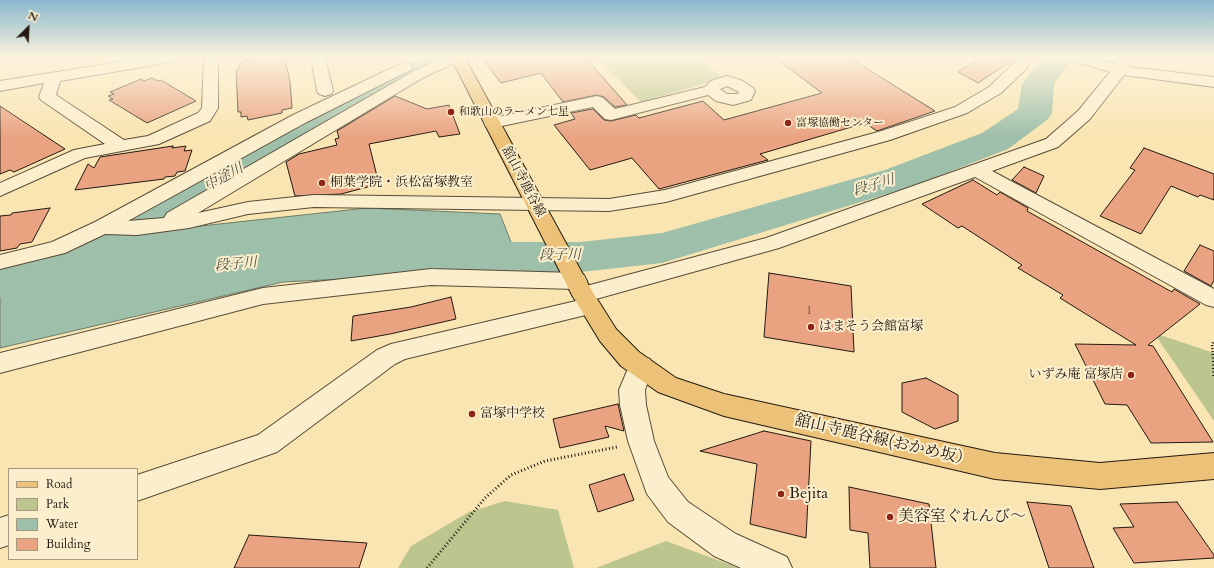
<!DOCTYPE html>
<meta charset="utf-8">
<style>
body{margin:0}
#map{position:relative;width:1214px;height:568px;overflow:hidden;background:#f9e5b1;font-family:Cardo,serif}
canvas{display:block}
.legend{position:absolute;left:8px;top:468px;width:130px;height:92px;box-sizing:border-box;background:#fbeecc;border:1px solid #a59981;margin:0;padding:5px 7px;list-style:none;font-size:12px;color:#231911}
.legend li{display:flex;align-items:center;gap:8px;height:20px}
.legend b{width:20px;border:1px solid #a59981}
.north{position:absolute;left:8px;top:8px;width:40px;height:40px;-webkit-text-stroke:3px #fbeecc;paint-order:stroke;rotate:24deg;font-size:11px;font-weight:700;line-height:16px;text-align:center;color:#231911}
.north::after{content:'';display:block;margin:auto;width:14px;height:18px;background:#231911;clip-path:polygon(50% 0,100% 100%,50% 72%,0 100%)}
</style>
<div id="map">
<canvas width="1214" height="568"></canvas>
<ul class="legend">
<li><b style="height:5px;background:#ecc278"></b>Road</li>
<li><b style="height:11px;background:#bbc58d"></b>Park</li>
<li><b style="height:11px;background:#9ebfa9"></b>Water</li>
<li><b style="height:11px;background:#e9a381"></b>Building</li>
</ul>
<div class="north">N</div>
</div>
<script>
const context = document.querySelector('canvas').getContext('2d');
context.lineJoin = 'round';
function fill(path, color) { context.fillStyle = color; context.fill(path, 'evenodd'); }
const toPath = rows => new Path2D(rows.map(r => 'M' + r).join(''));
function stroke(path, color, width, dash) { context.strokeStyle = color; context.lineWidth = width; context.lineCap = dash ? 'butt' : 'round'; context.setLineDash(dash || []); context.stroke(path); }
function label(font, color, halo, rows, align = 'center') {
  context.font = font + ' Cardo,"Noto Serif JP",serif'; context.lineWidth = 4; context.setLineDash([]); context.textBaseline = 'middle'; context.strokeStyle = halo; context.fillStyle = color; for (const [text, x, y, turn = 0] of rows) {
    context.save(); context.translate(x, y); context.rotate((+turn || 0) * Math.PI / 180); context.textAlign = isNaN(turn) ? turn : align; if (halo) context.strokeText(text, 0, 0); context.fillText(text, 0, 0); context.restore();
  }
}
const green = toPath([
 [597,58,698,58,723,78,641,102],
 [1154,333,1214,353,1214,421],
 [505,501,558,510,574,568,398,568,411,546,469,512],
 [666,541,739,568,596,568]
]);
const water = toPath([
 [367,208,500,214,522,270,283,282,0,348,0,270,173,229,367,208]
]);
const river = toPath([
 [416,58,455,58,451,65,413,84,108,262,0,298,0,265,78,240,416,58],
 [1042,58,1073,58,1054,84,1052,113,1047,120,1008,149,913,186,662,263,581,272,453,272,437,268,431,257,437,246,453,242,581,242,662,233,885,170,982,133,1018,109,1022,84,1042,58]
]);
const building = toPath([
 [259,58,285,58,290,82,292,108,282,110,282,113,248,120,247,116,241,117,241,112,238,112,236,70,239,69,239,64,244,63,244,61,259,58],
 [482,58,586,58,627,105,615,107,604,97,597,95,563,102,541,73,501,83,482,58],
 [775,58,850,58,935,111,877,131,865,123,760,154,768,160,659,189,632,158,590,170,554,125,575,119,571,113,593,109,604,120,611,121,636,115,639,118,703,101,724,120,822,93,775,58],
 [980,58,1016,58,978,83,958,72,980,58],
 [152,78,158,81,161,80,196,101,147,123,109,100,113,99,108,96,114,94,110,92,141,79,144,81,152,78],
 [395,96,427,109,449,105,460,134,439,137,436,131,369,144,379,184,341,194,295,196,286,162,299,154,337,145,335,139,339,138,337,131,395,96],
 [0,106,65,149,14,172,10,170,0,174,0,106],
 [173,146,172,148,186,146,184,151,192,150,185,171,177,172,175,176,165,177,164,179,75,190,88,164,94,168,100,157,173,146],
 [1144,148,1214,174,1214,200,1200,195,1198,197,1171,186,1141,234,1100,216,1135,170,1130,168,1144,148],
 [1024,167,1044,176,1036,193,1012,180,1024,167],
 [973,180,997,195,1000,192,1028,208,1027,211,1172,292,1174,289,1200,304,1148,345,1153,346,1213,442,1151,443,1127,405,1105,404,1075,344,1136,345,1060,298,1063,295,1018,268,1022,265,962,226,958,228,922,204,973,180],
 [50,208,32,242,20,244,17,248,0,251,0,216,11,215,12,213,50,208],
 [1200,245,1214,251,1214,280,1211,286,1184,271,1200,245],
 [769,273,851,286,854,352,764,337,769,273],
 [451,297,456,319,390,334,351,341,353,316,411,307,451,297],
 [926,378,958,395,958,421,935,429,902,412,902,383,926,378],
 [618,404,624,431,605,426,609,437,560,448,553,419,618,404],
 [764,431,811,441,806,538,750,524,757,464,700,451,764,431],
 [624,474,634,500,598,512,589,485,624,474],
 [849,487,929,504,936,568,870,568,868,533,850,530,849,487],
 [1027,502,1071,506,1094,568,1049,568,1027,502],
 [1177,502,1214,555,1214,558,1134,563,1113,528,1134,527,1120,504,1177,502],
 [249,535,367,543,359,568,234,568,249,535]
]);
const pathFar1 = toPath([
 [1213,355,1212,344,1214,341]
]);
const path = toPath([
 [1213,354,1214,378],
 [427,568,485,498,511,475,545,461,617,447]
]);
const minor = toPath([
 [145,58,179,58,177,61,172,62,60,81,56,95,124,140,148,136,198,113,202,108,204,58,218,58,218,108,210,121,159,144,85,158,0,196,0,183,74,150,105,144,41,100,39,97,44,83,0,91,0,81,145,58],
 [311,58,325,58,333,91,331,94,325,96,319,94,317,91,311,58],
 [442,58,461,58,459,61,424,77,198,213,248,202,314,195,609,199,665,190,878,132,934,114,955,107,989,87,1019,58,1033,58,1027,68,1001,93,967,113,890,140,666,202,609,211,314,207,248,214,189,228,137,235,105,234,65,253,0,269,0,255,52,242,95,222,293,115,400,64,405,62,410,64,413,67,410,70,305,123,128,221,164,218,167,213,414,71,442,58],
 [1071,58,1094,58,1115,64,1118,58,1132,58,1129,67,1214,77,1214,87,1124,75,1090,119,1058,147,992,171,1214,289,1214,307,1206,305,975,177,779,248,596,299,601,306,598,312,405,359,395,364,277,452,137,501,137,475,258,435,377,350,391,344,576,301,572,295,575,289,766,238,1046,139,1078,111,1110,72,1073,61,1071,58],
 [727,76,743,81,753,88,755,91,751,100,733,105,716,101,708,95,611,120,605,119,593,107,492,128,486,127,484,123,486,119,492,118,597,96,603,98,615,109,705,87,711,81,727,76],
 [727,86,739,92,738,94,727,94,720,89,727,86],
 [431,269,576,273,584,275,587,281,584,287,576,289,431,285,263,304,0,373,0,353,263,288,431,269],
 [641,356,650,359,653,366,645,390,646,405,654,441,668,477,688,502,736,534,787,557,792,568,741,568,714,556,668,522,647,494,628,441,620,405,619,390,632,359,641,356],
 [9,515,9,545,0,548,0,518,9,515]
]);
const major = toPath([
 [451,58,465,58,592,291,616,329,639,352,676,378,724,394,995,453,1100,463,1214,453,1214,479,1100,489,995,479,724,416,658,392,621,366,600,341,572,295,451,58]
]);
const markers = [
 [451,112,4,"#8f2418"],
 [788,123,4,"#8f2418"],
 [322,183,4,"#8f2418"],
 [811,327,4,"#8f2418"],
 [1131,375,4,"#8f2418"],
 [472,414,4,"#8f2418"],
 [781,494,4,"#8f2418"],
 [890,517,4,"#8f2418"]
];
const farPoinames = [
 ["和歌山のラーメン七星",459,112],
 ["富塚協働センター",796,123]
];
const numberNames = [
 ["1",809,311]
];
const streetNames = [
 ["舘山寺鹿谷線",523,182,62]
];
const poiNames = [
 ["桐葉学院・浜松富塚教室",330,183],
 ["はまそう会館富塚",819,327],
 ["いずみ庵 富塚店",1123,375,"right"],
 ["富塚中学校",480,414]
];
const waterNames = [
 ["中途川",224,178,-29],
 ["段子川",874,186,-17],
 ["段子川",560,256,-1],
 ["段子川",236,265,-5]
];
const nearStreetnames = [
 ["舘山寺鹿谷線(おかめ坂）",883,441,13]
];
const nearPoinames = [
 ["Bejita",789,494],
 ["美容室ぐれんび～",898,517]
];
fill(green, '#bbc58d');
fill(water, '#9ebfa9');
stroke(water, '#6d7d6c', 1);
fill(river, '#9ebfa9');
fill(building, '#e9a381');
stroke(building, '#231911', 1);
stroke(minor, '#584c39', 2);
stroke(major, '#231911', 2);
stroke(pathFar1, '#231911', 2.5, [1, 2]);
stroke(path, '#231911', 3, [1, 2.5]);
fill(minor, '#fbeecc');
fill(major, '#ecc278');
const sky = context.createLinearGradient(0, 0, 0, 137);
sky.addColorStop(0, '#8ab8cf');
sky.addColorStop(0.42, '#fcf3dc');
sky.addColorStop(1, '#fcf3dc00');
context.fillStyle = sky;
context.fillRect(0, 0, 1214, 137);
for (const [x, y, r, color] of markers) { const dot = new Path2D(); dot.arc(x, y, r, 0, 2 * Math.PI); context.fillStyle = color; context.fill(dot); stroke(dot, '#fbeecc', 1.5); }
label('11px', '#231911', '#fbeecc', farPoinames, 'left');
label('11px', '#543c2d', null, numberNames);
label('13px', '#231911', '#fbeecc', streetNames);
label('13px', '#231911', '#fbeecc', poiNames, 'left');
label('italic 14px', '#4e5346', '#fbeecc', waterNames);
label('16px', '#231911', '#fbeecc', nearStreetnames);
label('16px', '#231911', '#fbeecc', nearPoinames, 'left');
</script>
